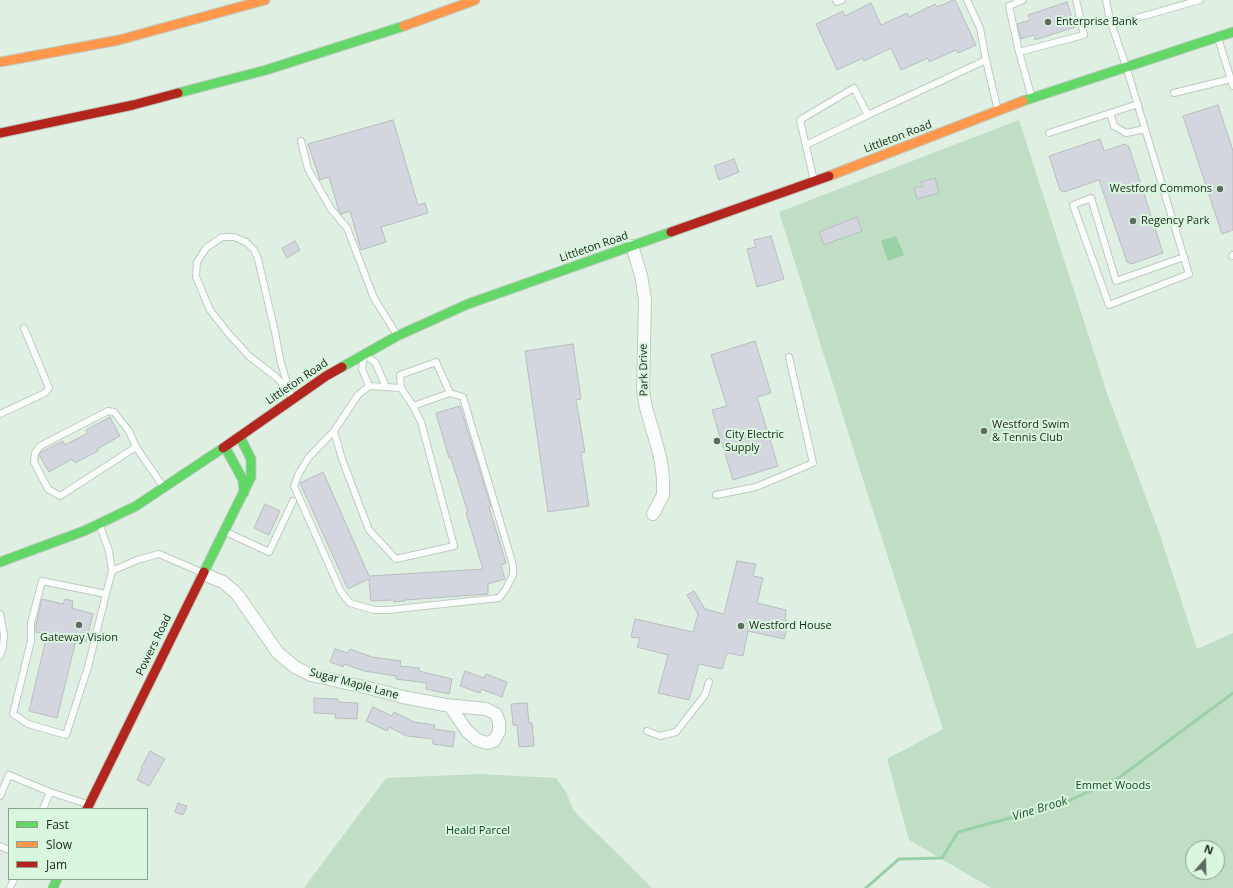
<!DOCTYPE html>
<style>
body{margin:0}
#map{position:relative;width:1233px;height:888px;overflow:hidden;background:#dff0e2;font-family:"Open Sans",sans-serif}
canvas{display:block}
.legend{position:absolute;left:8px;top:808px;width:140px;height:72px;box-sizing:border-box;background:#d9f6de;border:1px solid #8da290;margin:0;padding:5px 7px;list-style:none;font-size:12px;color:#1a241c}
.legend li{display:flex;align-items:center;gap:8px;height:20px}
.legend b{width:20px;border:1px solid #8da290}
.north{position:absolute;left:1185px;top:840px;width:40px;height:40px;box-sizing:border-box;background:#d9f6de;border:1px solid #8da290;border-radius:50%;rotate:20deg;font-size:11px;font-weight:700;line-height:16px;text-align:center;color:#1a241c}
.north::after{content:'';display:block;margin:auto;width:14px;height:18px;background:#5f6b61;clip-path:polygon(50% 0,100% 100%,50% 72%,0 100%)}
</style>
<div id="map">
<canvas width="1233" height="888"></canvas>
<ul class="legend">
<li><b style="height:5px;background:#63d668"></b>Fast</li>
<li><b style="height:5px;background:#ff974d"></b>Slow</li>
<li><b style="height:5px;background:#b3261e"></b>Jam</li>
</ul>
<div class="north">N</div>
</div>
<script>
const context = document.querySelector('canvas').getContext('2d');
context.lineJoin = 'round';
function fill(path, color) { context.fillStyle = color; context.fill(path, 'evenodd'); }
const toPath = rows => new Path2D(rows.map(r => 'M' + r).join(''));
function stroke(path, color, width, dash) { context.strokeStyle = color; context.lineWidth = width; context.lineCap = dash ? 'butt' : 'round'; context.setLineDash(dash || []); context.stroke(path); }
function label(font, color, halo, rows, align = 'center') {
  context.font = font + ' "Open Sans",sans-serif'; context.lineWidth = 4; context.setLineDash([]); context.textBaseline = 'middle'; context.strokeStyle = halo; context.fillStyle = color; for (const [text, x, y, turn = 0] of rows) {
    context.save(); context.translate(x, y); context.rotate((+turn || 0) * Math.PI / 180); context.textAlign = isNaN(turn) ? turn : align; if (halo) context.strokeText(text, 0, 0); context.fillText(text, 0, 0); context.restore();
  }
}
const green = toPath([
 [1019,120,1108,396,1159,532,1197,649,1233,633,1233,888,991,888,909,840,887,759,943,729,859,467,779,212],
 [1193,848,1217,848,1217,872,1193,872],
 [481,774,556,778,566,792,573,810,652,888,304,888,386,778]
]);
const water = toPath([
 [896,236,904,255,888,261,881,241]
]);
const stream = toPath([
 [866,888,899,859,942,858,958,832,1062,804,1120,777,1233,693]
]);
const building = toPath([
 [953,0,955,0,976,45,958,53,956,50,929,62,928,58,901,70,891,48,864,61,863,58,837,70,816,24,843,11,845,16,871,3,881,25,907,13,909,17,935,4,937,7,953,0],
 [1067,2,1075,27,1035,40,1034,35,1021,39,1017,24,1030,20,1028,15,1067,2],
 [1218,105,1233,151,1233,230,1222,234,1183,116,1218,105],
 [393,120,418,205,425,203,428,213,381,227,386,242,361,250,350,211,341,214,339,211,329,177,320,180,308,144,393,120],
 [1100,139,1104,151,1125,144,1129,147,1163,253,1131,264,1127,262,1099,180,1064,192,1060,190,1049,156,1100,139],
 [734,159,739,172,719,180,714,166,734,159],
 [935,178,939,193,917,199,914,188,923,186,921,182,935,178],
 [857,217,862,231,824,245,819,232,857,217],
 [771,236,784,279,757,287,747,249,756,247,754,240,771,236],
 [295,241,300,250,287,258,282,248,295,241],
 [755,341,771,393,757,397,778,466,733,480,712,410,727,406,711,355,755,341],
 [573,344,581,399,576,400,585,452,581,453,589,506,548,512,525,351,573,344],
 [460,406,491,507,489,507,506,563,501,565,505,579,488,584,488,594,405,600,405,601,394,602,394,600,371,601,369,579,348,589,300,483,323,472,369,576,483,569,466,513,468,513,451,458,449,458,436,413,460,406],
 [110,417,120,436,97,449,98,451,75,463,72,459,49,472,39,455,41,452,63,441,65,445,88,433,86,430,110,417],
 [265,504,280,511,269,535,254,528,265,504],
 [737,561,756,564,753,576,763,578,757,603,786,610,785,621,789,621,784,639,748,631,743,656,727,653,722,669,699,664,689,700,658,693,668,655,637,647,640,638,631,637,635,619,693,632,698,614,687,595,694,591,705,609,724,614,737,561],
 [42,599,63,604,65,599,73,601,72,608,93,614,86,642,76,640,57,718,29,711,47,635,36,632,36,625,42,599],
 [335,649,348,653,350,649,372,657,401,661,400,666,419,668,419,671,452,679,449,694,426,689,427,683,396,679,396,676,364,671,344,664,343,667,330,662,335,649],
 [465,671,484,678,486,674,507,682,502,697,481,689,480,693,460,686,465,671],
 [314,698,338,699,338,702,358,703,357,719,335,718,336,714,314,713,314,698],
 [527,703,529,723,532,723,534,746,519,747,517,725,513,725,511,704,527,703],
 [373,707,392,716,394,712,414,722,435,725,434,729,455,732,453,747,433,744,433,739,407,736,389,727,387,731,366,721,373,707],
 [150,751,165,759,149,786,137,780,142,769,141,768,150,751],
 [178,803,187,806,183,815,175,812,178,803]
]);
const lane = toPath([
 [836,0,837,2,842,0],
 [967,0,980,28,986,60],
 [1023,0,1009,6,1019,52,1031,95],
 [1106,0,1110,20,1126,66,1189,274,1109,305,1073,205,1091,198,1116,281,1184,257],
 [1112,25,1200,0],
 [1218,38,1233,86],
 [1019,52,1084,35,1076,0],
 [1174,93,1231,79],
 [1110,113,1114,126,1126,133,1145,129],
 [868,115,986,60,997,107],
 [1049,133,1138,104],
 [301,141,308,169,331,209,347,228,374,298,397,335],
 [806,145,868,115,854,88,800,120,814,181],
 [1232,256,1233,255],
 [369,386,401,388,413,406,421,422,454,546,396,559,369,530,342,459,334,431,358,395,369,386],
 [369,386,362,369,364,355,375,362,386,387],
 [401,388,400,375,436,362,450,393,413,406],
 [289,391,280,359,275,332,258,259,254,250,246,242,234,237,222,237,206,248,197,262,196,277,210,310,228,333,250,357,275,376,289,391,292,398],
 [0,414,45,393,49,388,24,328],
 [334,431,309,457,299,473,294,486,341,592,350,603,374,610,388,610,499,598,506,589,513,575,513,565,463,397,450,393],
 [136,447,129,431,114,412,108,411,40,446,35,453,34,462,48,489,60,496,136,447,162,485],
 [716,495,756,487,813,463,789,357],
 [100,526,109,551,112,571,106,594,88,667,66,735,28,724,13,714,31,641,31,623,42,581,106,594],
 [226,532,269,552,293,501],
 [112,571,137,560,159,554,203,573],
 [0,614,4,635,3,647,0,656],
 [647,731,660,736,676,732,705,695,709,682],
 [0,796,9,775,50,792,87,804],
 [43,809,50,792],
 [0,846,9,850],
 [10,888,14,879]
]);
const street = toPath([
 [632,246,641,275,645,300,643,391,646,408,656,442,661,461,663,479,663,495,653,514],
 [203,574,223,582,237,594,278,653,295,667,311,675,373,689,403,697,445,705,486,709,496,714,499,722,499,732,494,741,487,743,477,740,467,731,450,706]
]);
const fast = toPath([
 [178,93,266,70,404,26],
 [1023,101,1233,32],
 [342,367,397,336,468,304,671,232],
 [225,447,243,480,244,493],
 [0,562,84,531,136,506,223,448],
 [204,572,251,477,251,459,240,437],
 [53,888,57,879]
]);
const slow = toPath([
 [404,26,475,0],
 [0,62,119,40,265,0],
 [829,176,1023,101]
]);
const jam = toPath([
 [0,133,133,105,178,93],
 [671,232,829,176],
 [223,448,326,376,342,367],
 [87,809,204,572]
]);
const markers = [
 [1048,22,4,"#5f6b61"],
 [1220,189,4,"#5f6b61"],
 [1133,221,4,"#5f6b61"],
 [984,431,4,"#5f6b61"],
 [717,441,4,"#5f6b61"],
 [79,625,4,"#5f6b61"],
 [741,626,4,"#5f6b61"]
];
const poiNames = [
 ["Enterprise Bank",1056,22],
 ["Westford Commons",1212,189,"right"],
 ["Regency Park",1141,221],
 ["Westford Swim",992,425],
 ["& Tennis Club",992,438],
 ["City Electric",725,435],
 ["Supply",725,448],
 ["Westford House",749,626],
 ["Gateway Vision",79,638,"center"]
];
const streetNames = [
 ["Littleton Road",898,137,-21],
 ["Littleton Road",594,247,-19],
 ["Park Drive",644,370,-91],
 ["Littleton Road",297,382,-34],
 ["Powers Road",154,645,-64],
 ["Sugar Maple Lane",354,684,15]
];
const parkNames = [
 ["Emmet Woods",1113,786],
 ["Heald Parcel",478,831]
];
const waterNames = [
 ["Vine Brook",1040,809,-17]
];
fill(green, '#bfdec5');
fill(water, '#9ad0a6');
stroke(stream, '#9ad0a6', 3);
fill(building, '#d3d6de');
stroke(building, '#b7bdbd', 1);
stroke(lane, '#becbc0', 8);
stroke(street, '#becbc0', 14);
stroke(fast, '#becbc0', 11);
stroke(slow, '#becbc0', 11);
stroke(jam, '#becbc0', 11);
stroke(lane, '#fafdfb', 6);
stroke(street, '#fafdfb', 12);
stroke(fast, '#63d668', 9);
stroke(slow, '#ff974d', 9);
stroke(jam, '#b3261e', 9);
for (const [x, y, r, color] of markers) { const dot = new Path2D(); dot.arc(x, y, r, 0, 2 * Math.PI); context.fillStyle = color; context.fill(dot); stroke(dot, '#d9f6de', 1.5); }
label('11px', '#1a241c', '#d9f6de', poiNames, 'left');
label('11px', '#1a241c', '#d9f6de', streetNames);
label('11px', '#104522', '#d9f6de', parkNames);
label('italic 12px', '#1e512c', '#d9f6de', waterNames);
</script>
